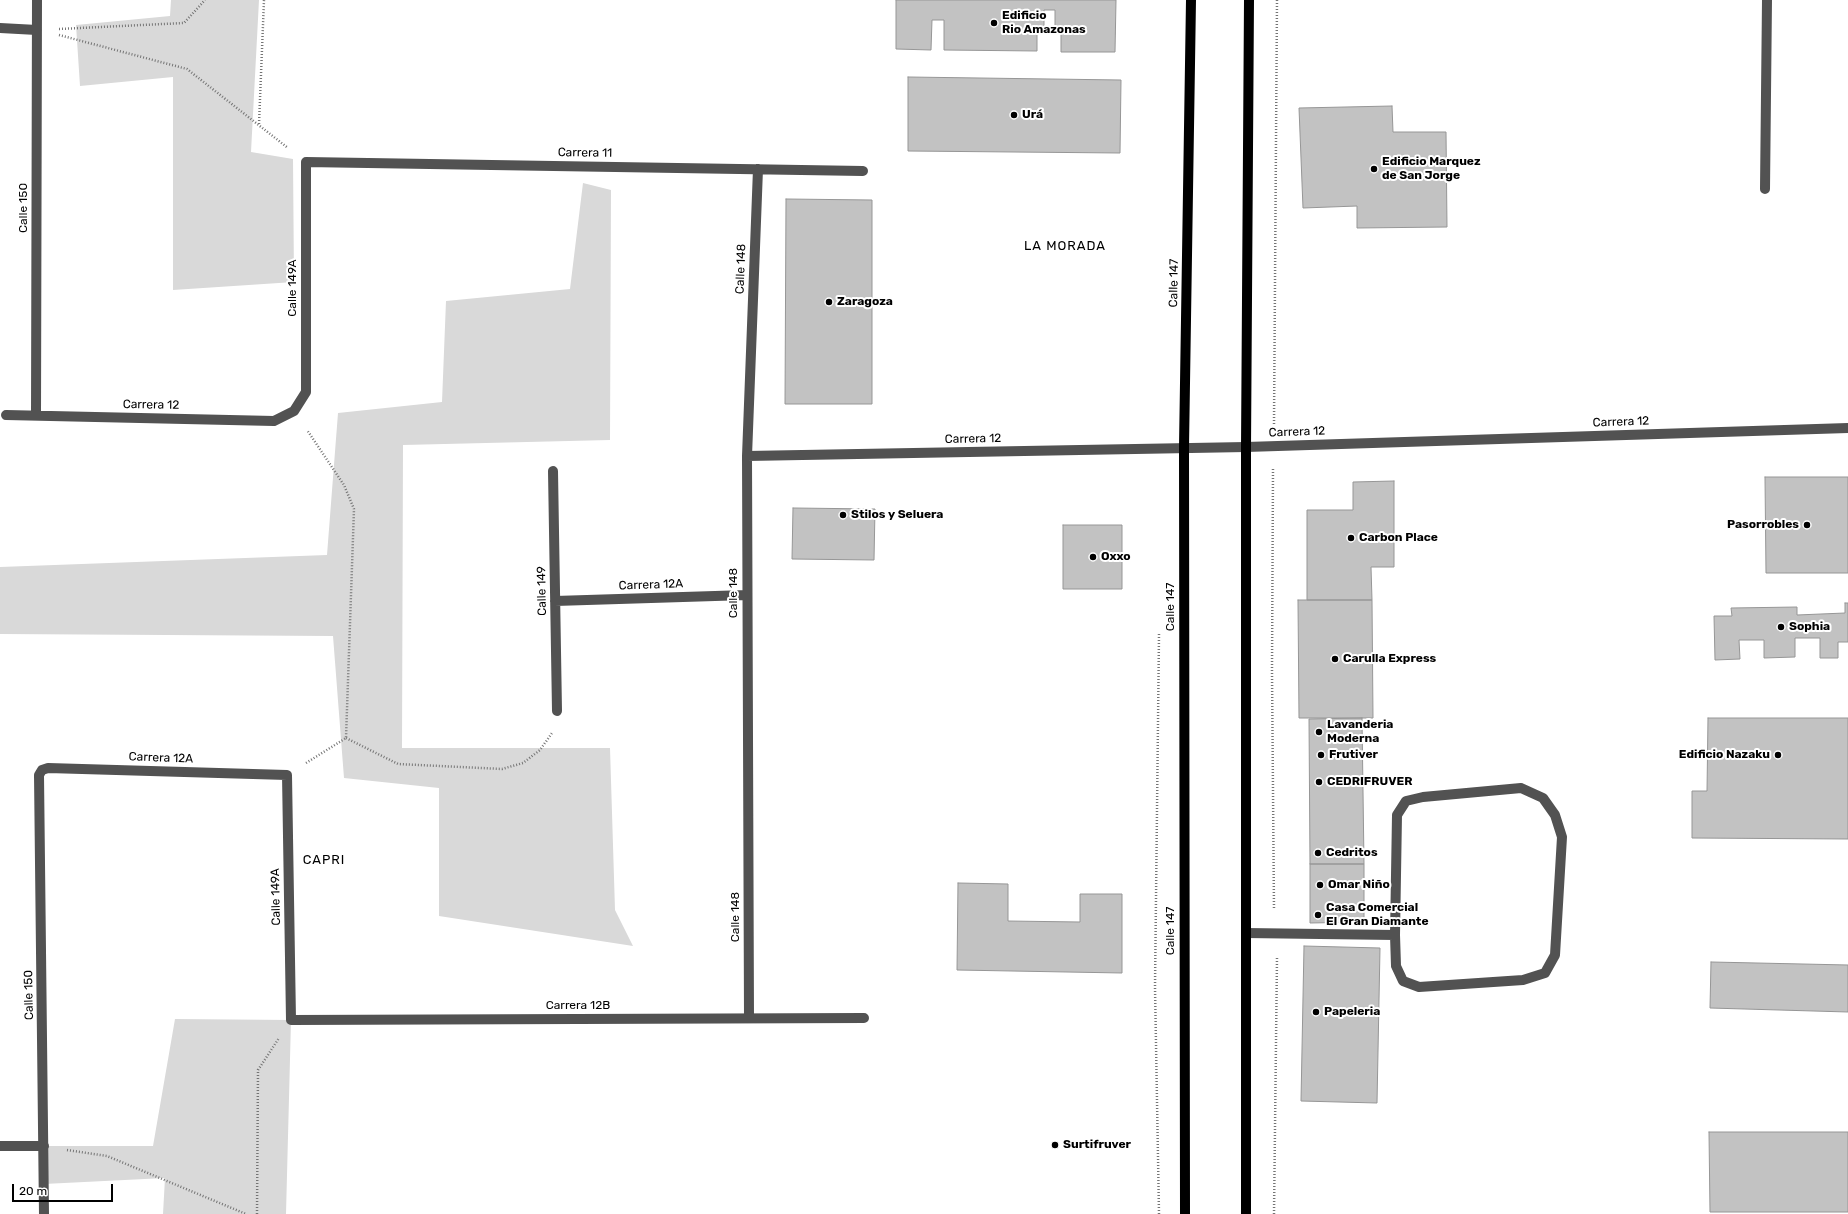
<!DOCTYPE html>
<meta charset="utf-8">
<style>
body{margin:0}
#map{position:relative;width:1848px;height:1214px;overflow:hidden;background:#fff;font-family:Rubik,sans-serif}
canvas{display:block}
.scale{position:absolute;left:12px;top:1184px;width:101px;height:18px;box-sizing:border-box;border:2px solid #000;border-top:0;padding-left:5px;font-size:12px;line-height:14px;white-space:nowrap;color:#000;-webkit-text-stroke:3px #fff;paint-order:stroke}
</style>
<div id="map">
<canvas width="1848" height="1214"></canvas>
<div class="scale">20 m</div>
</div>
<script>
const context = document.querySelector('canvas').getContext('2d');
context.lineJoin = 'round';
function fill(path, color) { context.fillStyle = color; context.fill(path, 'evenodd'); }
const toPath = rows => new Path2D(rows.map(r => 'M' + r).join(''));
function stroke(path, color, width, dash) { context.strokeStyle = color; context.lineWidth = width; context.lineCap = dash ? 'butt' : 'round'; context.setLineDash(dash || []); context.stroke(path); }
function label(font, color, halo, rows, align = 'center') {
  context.font = font + ' Rubik,sans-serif'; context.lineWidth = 4; context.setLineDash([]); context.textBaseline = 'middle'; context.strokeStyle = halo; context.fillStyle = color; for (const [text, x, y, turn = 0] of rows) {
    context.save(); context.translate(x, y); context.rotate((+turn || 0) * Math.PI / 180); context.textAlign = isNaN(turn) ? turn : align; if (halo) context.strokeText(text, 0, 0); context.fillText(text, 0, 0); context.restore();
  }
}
const green = toPath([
 [171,0,259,0,251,152,293,159,294,282,173,290,173,77,80,86,76,25,170,16],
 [583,183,611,190,610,440,403,445,402,748,610,748,615,910,633,946,439,916,439,788,344,778,333,636,0,634,0,567,327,555,338,413,442,402,446,301,570,289],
 [175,1019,291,1020,286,1214,163,1214,165,1178,44,1184,44,1146,153,1146]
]);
const building = toPath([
 [896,0,1116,0,1115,52,1061,52,1061,27,1055,27,1055,10,1044,10,1044,27,1037,27,1037,51,944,50,944,20,932,20,931,50,896,49,896,0],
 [908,77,1121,80,1120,153,908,151,908,77],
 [1392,106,1393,132,1446,132,1447,227,1357,228,1357,206,1303,208,1299,108,1392,106],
 [786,199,872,200,872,404,785,404,786,199],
 [1765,477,1848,477,1848,573,1766,573,1765,477],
 [1394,481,1394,567,1371,567,1372,600,1307,600,1307,510,1353,510,1353,482,1394,481],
 [793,508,875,509,874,560,792,559,793,508],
 [1063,525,1122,525,1122,589,1063,589,1063,525],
 [1298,600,1372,600,1373,718,1299,718,1298,600],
 [1845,603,1848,603,1848,642,1838,642,1838,658,1820,658,1820,638,1795,638,1795,657,1764,658,1764,640,1739,640,1740,659,1715,660,1714,616,1732,616,1731,608,1797,607,1797,615,1845,613,1845,603],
 [1362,718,1364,864,1310,864,1309,719,1362,718],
 [1708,718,1848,718,1848,839,1692,838,1692,791,1707,791,1708,718],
 [1310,864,1364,864,1364,922,1310,923,1310,864],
 [958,883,1008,884,1008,921,1080,922,1080,894,1122,894,1122,973,957,970,958,883],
 [1304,946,1380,948,1377,1103,1301,1101,1304,946],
 [1711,962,1848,965,1848,1012,1710,1008,1711,962],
 [1709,1132,1848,1132,1848,1212,1710,1212,1709,1132]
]);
const path = toPath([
 [59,29,184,23,205,0],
 [59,35,187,69,288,148],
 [259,124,264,0],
 [1274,424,1277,0],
 [1273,469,1272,671,1274,910],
 [346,738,398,764,502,769,523,763,540,750,552,733],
 [306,763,346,738,354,509,344,485,307,430],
 [67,1150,107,1156,246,1214],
 [257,1214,258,1070,279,1038],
 [1159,1214,1155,987,1159,634],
 [1274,1214,1277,957]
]);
const minor = toPath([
 [0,28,37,30],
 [1765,189,1767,0],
 [6,415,274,421,294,411,306,392,306,162,863,171],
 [36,415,37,0],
 [747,456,1246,447,1848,428],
 [553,471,557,711],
 [555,601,747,595],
 [1521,788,1543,798,1555,815,1562,837,1555,955,1545,973,1523,980,1419,987,1403,981,1396,966,1395,935,1397,815,1406,801,1423,797,1521,788],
 [1246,933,1395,935],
 [749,1018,747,456,758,169],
 [0,1146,44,1146],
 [44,1214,39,775,42,770,48,768,287,775,291,1020,864,1018]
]);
const major = toPath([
 [1185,1214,1184,447,1191,0],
 [1246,1214,1246,447,1249,0]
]);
const markers = [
 [994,23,4,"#000"],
 [1014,115,4,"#000"],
 [1374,169,4,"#000"],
 [829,302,4,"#000"],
 [843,515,4,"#000"],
 [1807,525,4,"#000"],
 [1351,538,4,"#000"],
 [1093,557,4,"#000"],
 [1781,627,4,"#000"],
 [1335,659,4,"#000"],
 [1319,732,4,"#000"],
 [1321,755,4,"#000"],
 [1778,755,4,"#000"],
 [1319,782,4,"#000"],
 [1318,853,4,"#000"],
 [1320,885,4,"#000"],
 [1318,915,4,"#000"],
 [1316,1012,4,"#000"],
 [1055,1145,4,"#000"]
];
const poiNames = [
 ["Edificio",1002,16],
 ["Rio Amazonas",1002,30],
 ["Urá",1022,115],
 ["Edificio Marquez",1382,162],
 ["de San Jorge",1382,176],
 ["Zaragoza",837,302],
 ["Stilos y Seluera",851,515],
 ["Pasorrobles",1799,525,"right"],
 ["Carbon Place",1359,538],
 ["Oxxo",1101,557],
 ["Sophia",1789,627],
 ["Carulla Express",1343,659],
 ["Lavanderia",1327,725],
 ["Moderna",1327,739],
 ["Frutiver",1329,755],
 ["Edificio Nazaku",1770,755,"right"],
 ["CEDRIFRUVER",1327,782],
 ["Cedritos",1326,853],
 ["Omar Niño",1328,885],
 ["Casa Comercial",1326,908],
 ["El Gran Diamante",1326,922],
 ["Papeleria",1324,1012],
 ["Surtifruver",1063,1145]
];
const streetNames = [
 ["Carrera 11",585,153,1],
 ["Calle 150",24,208,-90],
 ["Calle 148",741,269,-88],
 ["Calle 147",1174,283,-89],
 ["Calle 149A",293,288,-90],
 ["Carrera 12",151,405,1],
 ["Carrera 12",1621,422,-2],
 ["Carrera 12",1297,432,-2],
 ["Carrera 12",973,439,-1],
 ["Carrera 12A",651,585,-2],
 ["Calle 149",542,591,-91],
 ["Calle 148",734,593,-90],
 ["Calle 147",1171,607,-90],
 ["Carrera 12A",161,758,2],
 ["Calle 149A",276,897,-91],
 ["Calle 148",736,917,-90],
 ["Calle 147",1171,931,-90],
 ["Calle 150",29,995,-91],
 ["Carrera 12B",578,1006]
];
const neighbourhoodNames = [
 ["LA MORADA",1065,246],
 ["CAPRI",324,860]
];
fill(green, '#d9d9d9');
fill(building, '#c2c2c2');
stroke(building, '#969696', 1);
stroke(path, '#747474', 2.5, [1, 2]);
stroke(minor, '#525252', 10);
stroke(major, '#000', 10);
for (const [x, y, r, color] of markers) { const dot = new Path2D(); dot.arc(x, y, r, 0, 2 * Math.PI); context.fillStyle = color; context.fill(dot); stroke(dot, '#fff', 1.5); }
label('bold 12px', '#000', '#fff', poiNames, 'left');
label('12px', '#000', '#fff', streetNames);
context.letterSpacing = '1px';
label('13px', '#000', '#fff', neighbourhoodNames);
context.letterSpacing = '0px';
</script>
